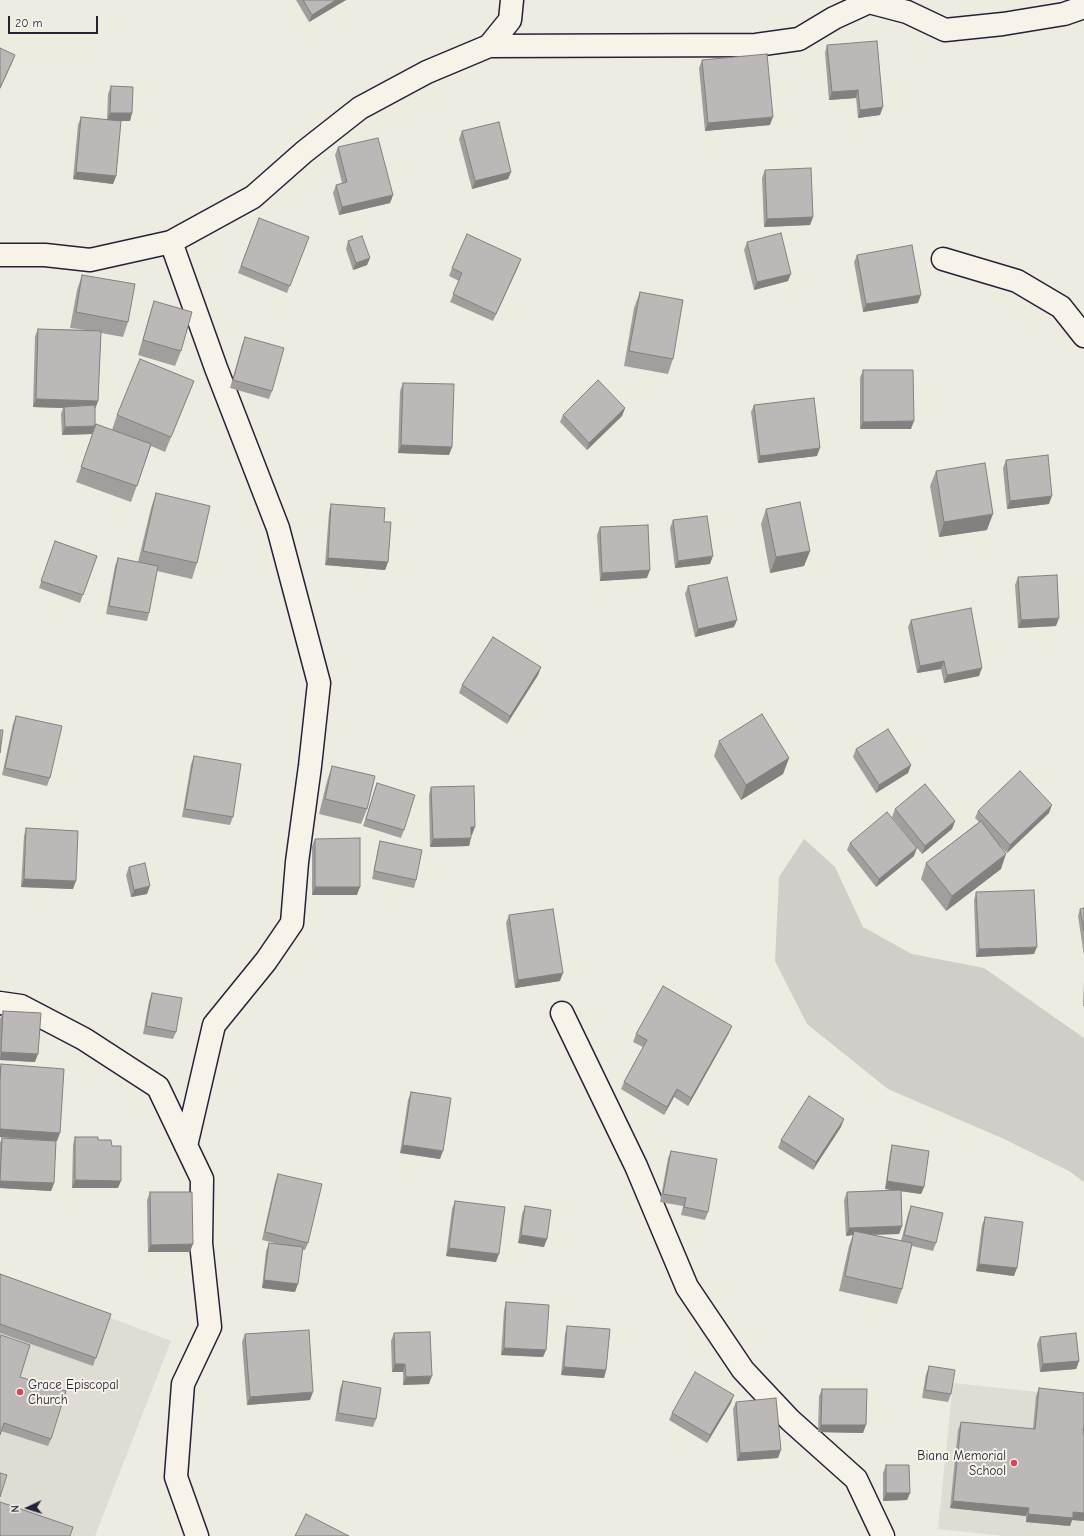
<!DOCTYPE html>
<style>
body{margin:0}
#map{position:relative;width:1084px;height:1536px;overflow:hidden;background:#eeebe1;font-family:"Comic Neue",sans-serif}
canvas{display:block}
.north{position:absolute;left:8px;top:1488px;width:40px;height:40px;-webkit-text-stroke:3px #f7f3e8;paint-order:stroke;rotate:266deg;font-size:11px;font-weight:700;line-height:16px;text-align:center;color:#22223b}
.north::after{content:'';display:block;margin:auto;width:14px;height:18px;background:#22223b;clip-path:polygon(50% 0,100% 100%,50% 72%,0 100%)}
.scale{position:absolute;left:8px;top:16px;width:90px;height:18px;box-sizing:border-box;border:2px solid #22223b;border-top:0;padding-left:5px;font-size:12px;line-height:14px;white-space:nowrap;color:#22223b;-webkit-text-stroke:3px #f7f3e8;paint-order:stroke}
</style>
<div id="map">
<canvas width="1084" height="1536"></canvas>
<div class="north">N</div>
<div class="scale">20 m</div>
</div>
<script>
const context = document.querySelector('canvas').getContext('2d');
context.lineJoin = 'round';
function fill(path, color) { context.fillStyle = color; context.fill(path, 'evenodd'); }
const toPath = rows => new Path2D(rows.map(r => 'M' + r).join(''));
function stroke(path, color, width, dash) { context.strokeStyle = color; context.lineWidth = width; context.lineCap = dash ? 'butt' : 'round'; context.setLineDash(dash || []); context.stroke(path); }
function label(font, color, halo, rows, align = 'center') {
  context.font = font + ' "Comic Neue",sans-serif'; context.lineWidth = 4; context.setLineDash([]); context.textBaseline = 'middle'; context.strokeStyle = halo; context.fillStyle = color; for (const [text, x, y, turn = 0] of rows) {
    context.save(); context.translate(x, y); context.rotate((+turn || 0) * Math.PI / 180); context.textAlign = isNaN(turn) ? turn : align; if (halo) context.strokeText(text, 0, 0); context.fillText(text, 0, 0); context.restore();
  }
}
const built = toPath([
 [0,1275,171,1341,95,1536,0,1536],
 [953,1383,1084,1397,1084,1536,1005,1536,938,1529]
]);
const green = toPath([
 [804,839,835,867,863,927,912,954,984,968,1084,1038,1084,1182,1069,1171,1004,1139,888,1089,807,1024,775,961,779,877]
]);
const minor = toPath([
 [489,46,756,45,799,39,834,18,869,2,907,12,945,30,1003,24,1064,14,1084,7],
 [171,242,216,368,278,528,319,683,310,766,297,862,292,923,266,961,214,1025,186,1146],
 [0,255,45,255,90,260,171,242,253,197,304,152,360,108,427,72,489,46,510,20,512,0],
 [943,259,1017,281,1061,307,1084,336],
 [0,1003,21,1006,84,1039,158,1087,202,1179,201,1243,210,1327,183,1384,176,1477,197,1536],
 [562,1013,636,1166,687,1287,743,1370,790,1420,856,1479,883,1536]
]);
const wall = toPath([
 [296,0,346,0,309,22],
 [827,45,880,115,858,118,856,98,829,100,825,53],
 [702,60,770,125,705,131,699,68],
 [111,86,132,113,130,121,119,121,116,176,113,184,73,179,78,125,81,117,107,120,108,94],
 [462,131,511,172,508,179,472,189,459,139],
 [338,147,393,195,390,203,339,215,333,193,336,185,342,183,335,155],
 [765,170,813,217,810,225,764,227,762,178],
 [259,218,306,245,287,293,238,273],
 [348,241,370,258,367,265,353,270,346,249],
 [747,242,788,281,754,290,744,250],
 [857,255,918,303,863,312,854,262],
 [518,267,493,321,450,302,459,281,449,276,452,268],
 [82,275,128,322,123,337,101,333,98,401,95,409,92,434,62,435,61,414,63,408,33,407,35,336,38,329,86,330,70,328,77,290],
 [640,292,673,359,668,374,624,366,634,308],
 [154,301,181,351,175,366,138,355,149,317],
 [245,337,272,391,269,399,230,388,242,345],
 [863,370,911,429,860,429,860,378],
 [403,383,452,447,449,455,398,453,400,391],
 [188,396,165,452,151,446,131,502,76,482,96,424,116,432,112,430,117,415],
 [754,405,817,456,758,463,751,412],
 [625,408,622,416,587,450,560,422,563,415],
 [1006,460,1049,504,1007,509,1003,468],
 [936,471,987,530,939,537,930,486],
 [156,493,197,563,192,579,157,571,149,613,147,621,106,614,115,566,118,558,138,562,151,508],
 [331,504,384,522,388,562,385,570,325,565,329,512],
 [766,509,810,551,804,566,770,573,761,524],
 [673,520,710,564,675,568,670,528],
 [600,527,647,578,600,581,597,535],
 [55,541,97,556,80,603,39,588],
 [1018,577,1056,626,1018,628,1015,585],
 [688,586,734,627,695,637,685,594],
 [911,620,979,676,944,683,941,669,917,673,908,627],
 [541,667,538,675,507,724,459,693,462,685],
 [16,716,50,778,47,786,2,775,13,724],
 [719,741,789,758,783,774,741,800,714,756],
 [856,749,911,765,908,773,876,793,853,757],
 [194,756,233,817,230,825,182,817,191,764],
 [332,766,367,809,361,824,319,814,327,781],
 [377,783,404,830,401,838,363,826],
 [431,787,472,835,471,835,469,846,430,847,429,795],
 [895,809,955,821,952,829,922,854,892,817],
 [978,811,1049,813,1007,853,1000,846,1001,869,946,911,921,879,926,863,979,822,975,818],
 [26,828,73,889,21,887,24,836],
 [315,839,357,895,312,895,312,846],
 [380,841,416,880,414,888,372,879,378,849],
 [850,843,914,856,876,887,847,850],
 [129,867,147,894,131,897,126,875],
 [976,892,1034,954,976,957,974,900],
 [1084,908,1084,956,1078,916,1080,909],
 [509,915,560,981,515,988,506,923],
 [1084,981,1084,1006,1083,1006],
 [152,993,176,1032,173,1039,143,1034,149,1001],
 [3,1011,35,1062,0,1060,0,1019],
 [729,1033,688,1106,674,1097,664,1115,621,1089,624,1082,643,1047,633,1042,636,1034],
 [1,1064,57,1141,56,1141,54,1183,51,1191,0,1188,0,1143,2,1138,55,1141,0,1137,0,1067],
 [411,1092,440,1159,400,1153,408,1100],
 [841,1127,813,1170,778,1148,781,1140],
 [75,1137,98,1140,112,1146,118,1188,72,1188,73,1145],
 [892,1145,924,1187,921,1194,901,1191,902,1226,899,1234,872,1235,901,1241,908,1214,911,1206,936,1243,933,1251,912,1246,902,1289,897,1304,839,1291,849,1246,853,1235,846,1236,844,1200,847,1192,894,1190,885,1189,890,1153],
 [671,1151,708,1212,705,1220,681,1215,683,1206,660,1202,668,1158],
 [278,1174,308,1243,305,1250,303,1250,295,1292,262,1288,266,1251,269,1243,279,1244,262,1240,275,1182],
 [150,1192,190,1252,148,1252,147,1200],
 [455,1201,496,1262,446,1256,452,1209],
 [525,1206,544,1247,518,1243,522,1214],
 [985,1217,1014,1276,976,1271,982,1225],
 [0,1274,111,1314,93,1366,0,1333],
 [506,1302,546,1350,543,1357,501,1355,504,1310],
 [567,1326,606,1370,604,1378,561,1375,565,1334],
 [394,1333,429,1384,403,1385,403,1372,392,1372,391,1341],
 [245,1334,310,1400,247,1405,242,1342],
 [1040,1337,1079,1361,1076,1369,1040,1372,1037,1344],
 [929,1366,951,1394,948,1402,922,1398,926,1374],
 [20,1377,51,1439,48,1446,1,1431],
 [343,1381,376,1419,373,1427,335,1421,340,1389],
 [1039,1388,1083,1434,1084,1434,1084,1521,1072,1520,1070,1526,1026,1522,1026,1516,950,1508,958,1430,961,1422,1033,1429,1036,1396],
 [822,1389,863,1433,818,1432,819,1396],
 [736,1402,778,1458,737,1461,733,1409],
 [731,1403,707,1443,669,1420,672,1413],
 [886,1465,910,1493,907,1500,883,1501,883,1473]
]);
const shadedWall = toPath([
 [336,0,346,0,309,22,312,15],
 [15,55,12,63,0,89,0,88],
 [858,90,856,98,829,100,832,92],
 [883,107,880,115,858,118,860,110],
 [110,113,132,113,130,121,107,121],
 [773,117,770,125,705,131,708,123],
 [76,172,116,176,113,184,73,179],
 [511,172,508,179,472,189,475,181],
 [393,195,390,203,339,215,342,207],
 [813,217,810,225,764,227,767,219],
 [370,258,367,265,353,270,356,263],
 [521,259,518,267,493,321,496,314],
 [791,274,788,281,754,290,757,282],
 [921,295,918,303,863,312,866,304],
 [36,399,98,401,95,409,64,408,64,407,63,408,33,407],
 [625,408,622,416,587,450,589,443],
 [914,421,911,429,860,429,863,422],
 [95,426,92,434,62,435,65,427],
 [401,445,452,447,449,455,398,453],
 [820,448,817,456,758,463,760,456],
 [1052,496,1049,504,1007,509,1010,501],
 [993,514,987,530,939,537,944,522],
 [810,551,804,566,770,573,776,557],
 [713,556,710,564,675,568,678,561],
 [328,558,388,562,385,570,325,565],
 [650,570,647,578,600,581,602,573],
 [1059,618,1056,626,1018,628,1021,620],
 [737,620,734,627,695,637,698,629],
 [944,661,941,669,917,673,920,666],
 [541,667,538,675,507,724,510,716],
 [982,668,979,676,944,683,947,675],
 [789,758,783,774,741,800,746,785],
 [911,765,908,773,876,793,879,785],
 [1052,805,1049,813,1007,853,1010,845],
 [955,821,952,829,922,854,925,846],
 [471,827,475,827,472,835,468,835],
 [471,838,469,846,430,847,433,839],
 [917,848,914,856,876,887,879,879],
 [1006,854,1001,869,946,911,952,896],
 [24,879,76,881,73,889,21,887],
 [150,886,147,894,131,897,134,890],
 [315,887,360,887,357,895,312,895],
 [1037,947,1034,954,976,957,979,949],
 [563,973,560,981,515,988,518,980],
 [732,1026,729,1033,688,1106,691,1098],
 [1,1052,38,1054,35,1062,0,1060],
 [677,1089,674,1097,664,1115,667,1107],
 [844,1119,841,1127,813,1170,816,1162],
 [0,1129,60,1133,57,1141,0,1137],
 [403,1145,443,1151,440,1159,400,1153],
 [75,1180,121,1181,118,1188,72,1188],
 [0,1181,54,1183,51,1191,0,1188],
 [887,1181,924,1187,921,1194,885,1189],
 [902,1226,899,1234,853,1235,854,1231,853,1235,846,1236,849,1228],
 [521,1235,547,1239,544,1247,518,1243],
 [193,1244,190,1252,148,1252,151,1245],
 [449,1248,499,1254,496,1262,446,1256],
 [979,1264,1017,1268,1014,1276,976,1271],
 [264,1280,298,1284,295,1292,262,1288],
 [504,1348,546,1350,543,1357,501,1355],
 [1079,1361,1076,1369,1040,1372,1043,1364],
 [395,1364,405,1364,403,1372,392,1372],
 [564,1367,606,1370,604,1378,561,1375],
 [432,1376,429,1384,403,1385,406,1377],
 [313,1392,310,1400,247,1405,250,1397],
 [734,1395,731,1403,707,1443,710,1435],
 [821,1425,866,1425,863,1433,818,1432],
 [781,1450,778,1458,737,1461,740,1453],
 [886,1493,910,1493,907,1500,883,1501],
 [953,1501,1029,1508,1026,1516,950,1508],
 [1073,1512,1084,1513,1084,1521,1072,1520,1070,1526,1026,1522,1028,1514]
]);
const building = toPath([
 [303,0,336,0,312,15,303,0],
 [877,41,883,107,860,110,858,90,832,92,827,45,877,41],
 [0,48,15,55,0,88,0,48],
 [767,54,773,117,708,123,702,60,767,54],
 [111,86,133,87,132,113,110,113,111,86],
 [81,117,121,121,116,176,76,172,81,117],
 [499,122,511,172,475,181,462,131,499,122],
 [378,138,393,195,342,207,336,185,347,182,338,147,378,138],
 [811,168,813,217,767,219,765,170,811,168],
 [259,218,309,237,290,286,241,266,259,218],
 [781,233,791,274,757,282,747,242,781,233],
 [467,234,521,259,496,314,453,294,462,273,452,268,467,234],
 [362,236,370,258,356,263,348,241,362,236],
 [912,245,921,295,866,304,857,255,912,245],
 [82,275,135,284,128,322,76,312,82,275],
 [640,292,683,300,673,359,629,351,640,292],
 [154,301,192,312,181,351,143,340,154,301],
 [38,329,101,331,98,401,36,399,38,329],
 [245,337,284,348,272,391,233,380,245,337],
 [140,359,194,381,171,437,117,415,140,359],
 [863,370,913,370,914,421,863,422,863,370],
 [598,380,625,408,589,443,563,415,598,380],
 [403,383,454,384,452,447,401,445,403,383],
 [814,398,820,448,760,456,754,405,814,398],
 [95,405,95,426,65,427,64,407,95,405],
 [96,424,151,444,137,486,81,467,96,424],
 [1048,455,1052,496,1010,501,1006,460,1048,455],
 [985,463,993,514,944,522,936,471,985,463],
 [156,493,210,506,197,563,143,551,156,493],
 [800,502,810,551,776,557,766,509,800,502],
 [331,504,385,508,384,522,391,522,388,562,328,558,331,504],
 [707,516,713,556,678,561,673,520,707,516],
 [648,525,650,570,602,573,600,527,648,525],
 [55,541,97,556,83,595,41,581,55,541],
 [118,558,158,566,149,613,109,606,118,558],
 [1057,575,1059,618,1021,620,1018,577,1057,575],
 [727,577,737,620,698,629,688,586,727,577],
 [971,608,982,668,947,675,944,661,920,666,911,620,971,608],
 [493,637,541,667,510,716,462,685,493,637],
 [762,714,789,758,746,785,719,741,762,714],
 [16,716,62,726,50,778,5,768,16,716],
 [888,729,911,765,879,785,856,749,888,729],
 [0,730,3,730,0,753,0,730],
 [194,756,241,764,233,817,185,809,194,756],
 [332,766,375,776,367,809,325,799,332,766],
 [1020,771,1052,805,1010,845,978,811,1020,771],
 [377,783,415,795,404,830,366,819,377,783],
 [925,784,955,821,925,846,895,809,925,784],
 [474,786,475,827,471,827,471,838,433,839,431,787,474,786],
 [887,812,917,848,879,879,850,843,887,812],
 [981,821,1006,854,952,896,926,863,981,821],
 [26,828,78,831,76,881,24,879,26,828],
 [360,838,360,887,315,887,315,839,360,838],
 [380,841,422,850,416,880,374,871,380,841],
 [145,863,150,886,134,890,129,867,145,863],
 [1034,890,1037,947,979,949,976,892,1034,890],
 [1084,908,1084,931,1080,909,1084,908],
 [553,909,563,973,518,980,509,915,553,909],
 [663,986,732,1026,691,1098,677,1089,667,1107,624,1082,647,1040,636,1034,663,986],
 [152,993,182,998,176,1032,146,1026,152,993],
 [3,1011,41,1013,38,1054,1,1052,3,1011],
 [1,1064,64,1069,60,1133,0,1129,0,1080,1,1064],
 [411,1092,451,1098,443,1151,403,1145,411,1092],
 [809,1096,844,1119,816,1162,781,1140,809,1096],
 [75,1137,98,1137,98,1140,111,1140,112,1146,121,1146,121,1181,75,1180,75,1137],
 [2,1138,56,1141,54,1183,0,1181,2,1138],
 [892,1145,929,1151,924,1187,887,1181,892,1145],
 [671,1151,717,1159,708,1212,684,1207,686,1198,663,1194,671,1151],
 [278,1174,322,1184,308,1243,265,1232,278,1174],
 [901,1190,902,1226,849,1228,847,1192,901,1190],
 [150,1192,192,1192,193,1244,151,1245,150,1192],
 [455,1201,505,1207,499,1254,449,1248,455,1201],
 [525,1206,551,1210,547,1239,521,1235,525,1206],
 [911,1206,943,1213,936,1243,904,1235,911,1206],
 [985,1217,1023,1222,1017,1268,979,1264,985,1217],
 [854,1231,912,1243,902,1289,845,1276,854,1231],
 [269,1243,303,1247,298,1284,264,1280,269,1243],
 [0,1274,111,1314,96,1358,0,1324,0,1274],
 [506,1302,549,1305,546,1350,504,1348,506,1302],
 [567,1326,610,1329,606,1370,564,1367,567,1326],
 [309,1330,313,1392,250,1397,245,1334,309,1330],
 [430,1332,432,1376,406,1377,405,1364,395,1364,394,1333,430,1332],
 [1076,1333,1079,1361,1043,1364,1040,1337,1076,1333],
 [1,1335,30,1345,20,1377,66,1391,51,1439,4,1423,0,1435,0,1338,1,1335],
 [929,1366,955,1370,951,1394,925,1390,929,1366],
 [695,1372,734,1395,710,1435,672,1413,695,1372],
 [343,1381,381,1388,376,1419,338,1413,343,1381],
 [1039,1388,1084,1393,1084,1425,1083,1434,1084,1434,1084,1513,1073,1512,1073,1518,1028,1514,1029,1508,953,1501,961,1422,1035,1429,1039,1388],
 [822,1389,867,1389,866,1425,821,1425,822,1389],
 [776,1398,781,1450,740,1453,736,1402,776,1398],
 [886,1465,909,1465,910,1493,886,1493,886,1465],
 [0,1473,7,1475,0,1497,0,1473],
 [0,1502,73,1527,70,1536,0,1536,0,1502],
 [306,1514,349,1536,295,1536,306,1514]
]);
const markers = [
 [20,1392,4,"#d1495b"],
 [1014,1463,4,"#d1495b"]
];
const poiNames = [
 ["Grace Episcopal",28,1385],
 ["Church",28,1400],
 ["Biana Memorial",1006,1456,"right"],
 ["School",1006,1471,"right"]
];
fill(built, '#dfdcd4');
fill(green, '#d1cdc9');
stroke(minor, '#22223b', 25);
stroke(minor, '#f7f3e8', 22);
fill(wall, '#a19e9d');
fill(shadedWall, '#838180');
fill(building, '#bbb8b7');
stroke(building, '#838180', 1);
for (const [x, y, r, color] of markers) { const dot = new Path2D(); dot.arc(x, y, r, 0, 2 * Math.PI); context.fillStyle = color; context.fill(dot); stroke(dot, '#f7f3e8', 1.5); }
label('13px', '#22223b', '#f7f3e8', poiNames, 'left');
</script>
